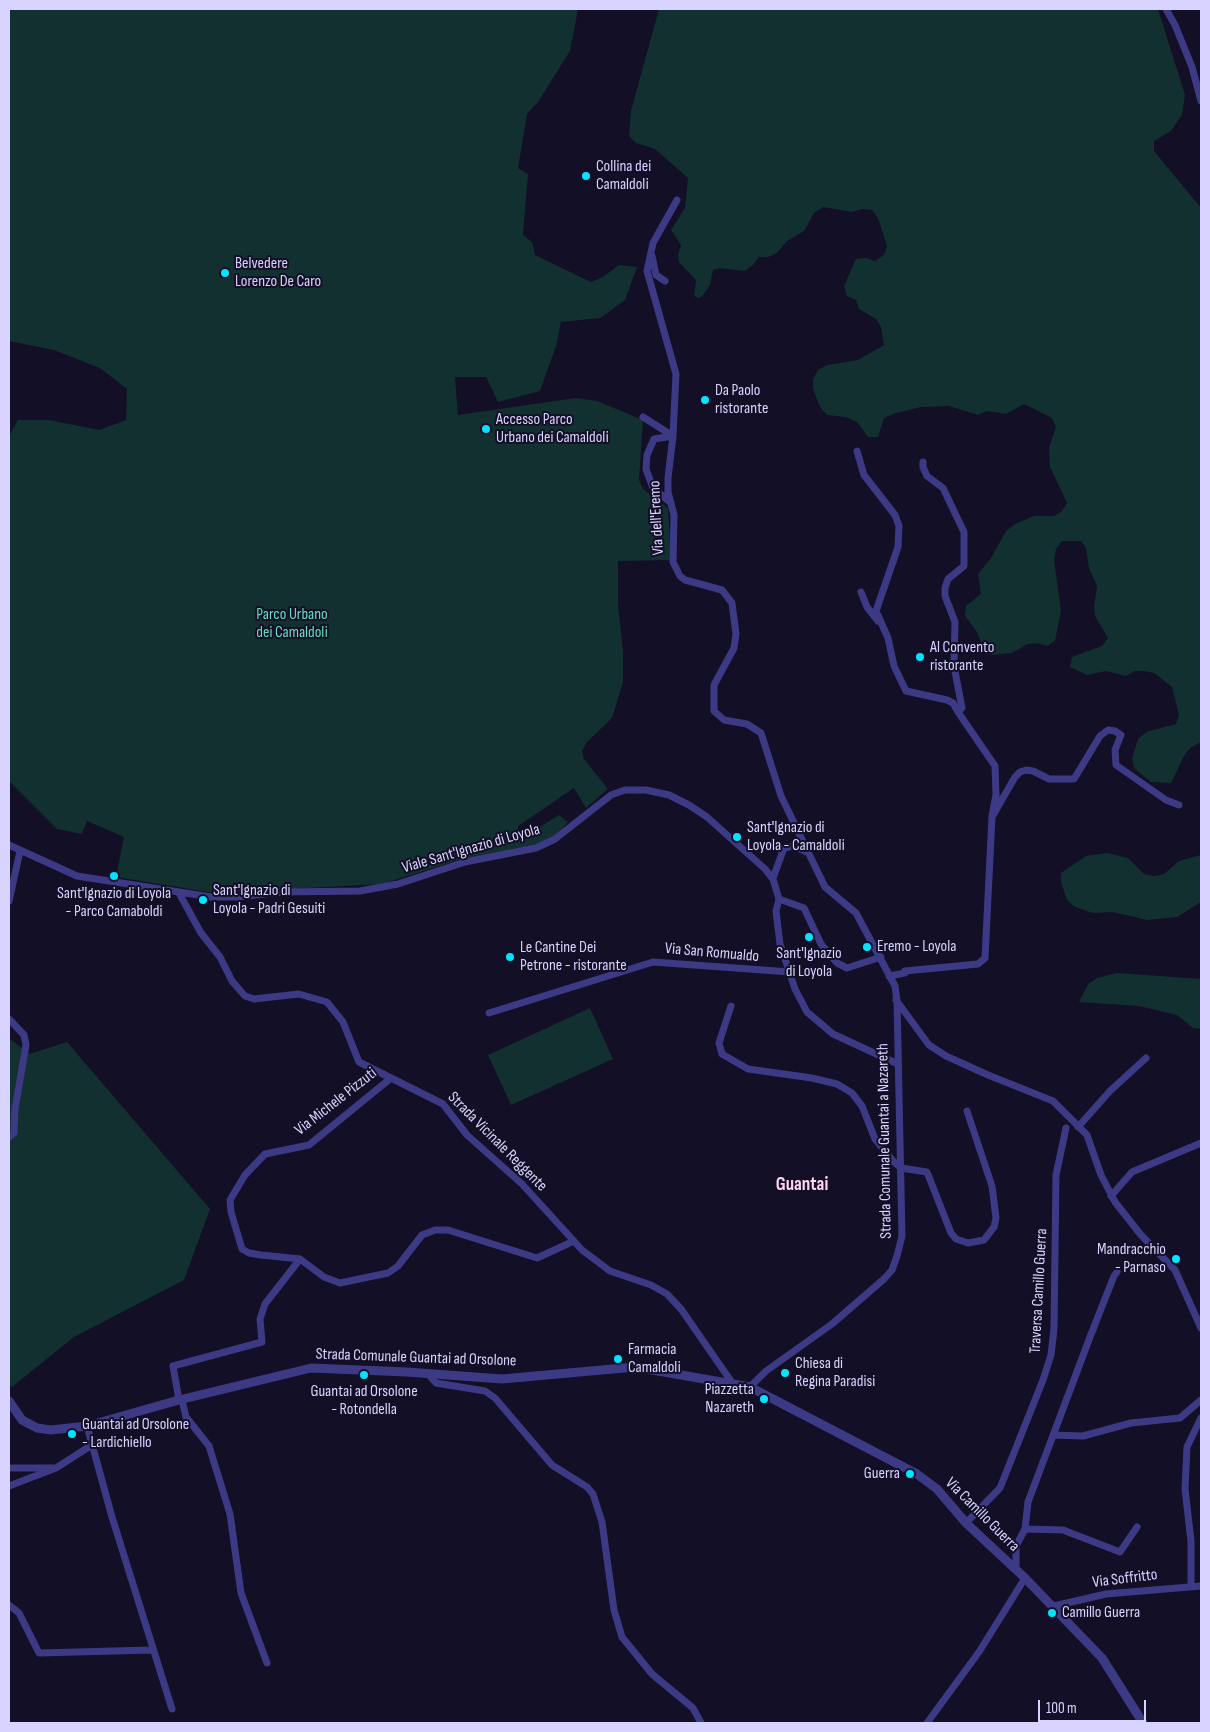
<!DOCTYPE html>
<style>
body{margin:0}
#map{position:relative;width:1210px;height:1732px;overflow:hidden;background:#130f26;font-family:"Sofia Sans Condensed",sans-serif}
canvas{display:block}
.frame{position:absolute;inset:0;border:10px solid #d9d4ff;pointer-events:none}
.scale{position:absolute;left:1038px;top:1700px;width:108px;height:22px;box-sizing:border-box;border:2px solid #d9d4ff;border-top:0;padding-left:6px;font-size:15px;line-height:18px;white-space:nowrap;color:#d9d4ff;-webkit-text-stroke:4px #130f26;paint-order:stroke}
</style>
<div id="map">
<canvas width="1210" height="1732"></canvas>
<div class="frame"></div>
<div class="scale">100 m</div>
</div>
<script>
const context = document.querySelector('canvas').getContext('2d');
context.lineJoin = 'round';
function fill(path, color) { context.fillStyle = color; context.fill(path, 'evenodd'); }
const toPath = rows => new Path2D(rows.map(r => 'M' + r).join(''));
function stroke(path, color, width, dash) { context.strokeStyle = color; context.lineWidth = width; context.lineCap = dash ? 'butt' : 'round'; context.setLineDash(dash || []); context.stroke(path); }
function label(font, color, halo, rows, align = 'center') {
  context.font = font + ' "Sofia Sans Condensed",sans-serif'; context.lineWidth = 4; context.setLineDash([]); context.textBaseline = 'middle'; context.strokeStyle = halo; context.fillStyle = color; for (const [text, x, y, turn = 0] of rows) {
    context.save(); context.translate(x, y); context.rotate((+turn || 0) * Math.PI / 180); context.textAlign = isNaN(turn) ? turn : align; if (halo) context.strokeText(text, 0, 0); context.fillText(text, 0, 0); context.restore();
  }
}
const green = toPath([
 [9,9,578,9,570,51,538,102,527,114,518,168,528,174,523,235,532,242,535,255,591,282,603,277,619,265,637,267,625,300,600,318,561,322,556,346,540,391,498,402,486,377,455,377,458,415,576,398,597,401,643,420,639,480,643,489,668,508,671,560,618,561,618,604,623,651,623,682,612,718,587,742,582,751,584,759,608,789,586,808,574,788,518,826,517,837,525,836,559,815,568,822,558,833,536,845,462,859,382,884,214,893,116,877,124,837,87,821,82,834,57,829,9,781,9,436,18,420,49,420,99,430,126,420,127,389,100,368,54,350,9,341],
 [659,9,1158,9,1185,95,1182,115,1171,131,1154,141,1154,151,1201,208,1201,742,1190,748,1184,756,1171,783,1151,782,1134,768,1132,759,1138,739,1146,732,1176,724,1179,715,1172,687,1154,673,1144,671,1134,671,1126,676,1106,671,1087,675,1070,667,1072,657,1102,646,1108,638,1095,616,1094,606,1097,586,1089,568,1086,548,1081,541,1062,541,1056,549,1054,560,1061,611,1055,641,1047,646,1038,643,1028,644,1012,653,992,655,984,650,977,632,965,616,966,606,981,594,978,574,991,558,1006,531,1015,524,1034,516,1054,516,1062,511,1067,503,1050,467,1049,448,1056,427,1052,418,1024,404,1006,414,987,411,978,415,949,406,921,407,893,414,884,418,878,437,868,437,857,422,846,417,827,415,820,407,813,389,813,379,818,370,827,365,858,360,884,345,881,327,876,319,859,309,856,300,847,296,844,286,856,259,866,258,875,261,884,255,887,246,878,218,872,210,862,209,852,212,823,207,814,213,804,231,787,241,777,253,768,257,759,257,753,265,745,271,719,268,713,270,710,285,703,295,699,298,694,296,696,280,679,262,678,255,681,245,671,230,685,208,688,178,655,149,636,143,629,136,631,111],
 [1107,853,1128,858,1144,874,1154,876,1164,874,1179,861,1201,855,1201,902,1177,917,1147,920,1113,912,1093,913,1075,907,1067,900,1061,882,1061,873,1086,856],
 [1117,973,1201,979,1201,1029,1193,1028,1177,1015,1139,1006,1079,1002,1088,984,1097,978],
 [590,1008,613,1059,511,1105,488,1055],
 [9,1038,30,1054,67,1042,210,1209,184,1280,74,1337,12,1387,9,1384]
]);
const minor = toPath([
 [1166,9,1175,25,1192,67,1201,101],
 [677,200,653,243,647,271,676,374,673,436,668,478,668,492,674,515,673,562,680,576,685,580,722,590,732,603,736,634,734,648,714,685,714,711,724,720,747,724,761,733,781,796,825,887,856,913,895,986,897,1001,902,1236,897,1256,892,1270,884,1279,832,1324,766,1371,750,1387],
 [652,256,656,275,665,281],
 [643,417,673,436],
 [857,451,864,475,895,515,899,526,898,547,876,611,888,638,894,666,906,691,947,700,953,703,958,712],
 [923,462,923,467,927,476,943,488,964,532,964,566,948,579,945,588,945,596,955,622,954,666,962,708,958,712,995,766,996,795,992,816],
 [671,503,653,488,646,469,647,455,654,439,673,436],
 [861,592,867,607,878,621],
 [9,845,77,876,211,897,237,897,282,892,360,891,398,884,465,862,536,848,555,839,611,795,625,790,646,790,669,795,689,805,707,817,765,869,773,879,779,899,804,908,821,944,837,963,847,968,881,957],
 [773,878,784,848,793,846,807,852],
 [179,893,201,933,220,957,232,981,245,996,254,999,299,994,327,1002,343,1022,359,1062,443,1104,467,1135,522,1184,582,1250,610,1271,651,1285,667,1294,681,1309,733,1384],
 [779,899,776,911,780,944,795,989,807,1012,833,1034,898,1064],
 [9,901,20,851],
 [889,976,905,973,905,971,978,964,985,958,992,817,1015,777,1020,772,1026,770,1033,771,1049,779,1074,779,1100,736,1108,730,1115,731,1121,735,1115,750,1116,765,1166,800,1179,805],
 [896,1000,929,1045,946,1056,988,1075,1053,1101,1087,1135,1101,1175,1115,1202,1141,1235,1175,1270,1201,1328],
 [731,1006,719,1043,722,1054,748,1069,812,1078,837,1084,852,1093,862,1106,875,1139,893,1161,901,1168,927,1172,951,1233,956,1239,968,1243,984,1240,994,1227,996,1218,992,1186,967,1111],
 [489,1013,653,962,790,972],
 [9,1019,24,1035,26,1045,15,1109,14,1133,9,1137],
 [391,1078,309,1145,265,1154,245,1175,230,1200,231,1212,242,1249,249,1253,261,1255,300,1259,324,1277,340,1283,388,1273,398,1266,422,1235,435,1230,448,1230,537,1258,574,1241],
 [1078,1127,1110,1091,1146,1058],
 [1111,1196,1132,1172,1201,1143],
 [428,1374,436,1383,485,1391,495,1398,552,1465,587,1487,593,1494,602,1522,614,1610,622,1637,652,1674,693,1708,701,1723],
 [179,1400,173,1366,262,1342,260,1319,265,1304,300,1259],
 [182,1400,186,1417,209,1446,230,1514,241,1593,267,1663],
 [87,1426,112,1517,172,1709],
 [1054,1435,1083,1436,1131,1423,1180,1418,1201,1400],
 [9,1468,53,1468],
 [9,1486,56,1468,92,1445],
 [966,1523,1000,1488,1043,1380,1051,1355,1054,1329,1056,1175,1066,1128],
 [1025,1529,1063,1530,1120,1552,1137,1527],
 [1016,1570,1016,1546,1025,1529,1028,1502,1090,1337,1114,1276,1117,1272],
 [1191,1586,1191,1541,1185,1489,1187,1447,1201,1418],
 [9,1605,19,1613,39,1653,152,1650],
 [1054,1606,1106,1594,1201,1586],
 [927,1723,979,1652,1025,1578]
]);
const tertiary = toPath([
 [9,1401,22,1420,37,1428,51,1430,87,1426,179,1400,311,1368,407,1372,502,1379,635,1367,750,1387,917,1474,937,1489,966,1523,1025,1578,1102,1658,1143,1723]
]);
const markers = [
 [586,176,5,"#00e5ff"],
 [225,273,5,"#00e5ff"],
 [705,400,5,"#00e5ff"],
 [486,429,5,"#00e5ff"],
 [920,657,5,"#00e5ff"],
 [737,837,5,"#00e5ff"],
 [114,876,5,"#00e5ff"],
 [203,900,5,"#00e5ff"],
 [809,937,5,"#00e5ff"],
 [867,947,5,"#00e5ff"],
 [510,957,5,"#00e5ff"],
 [1176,1259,5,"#00e5ff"],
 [618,1359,5,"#00e5ff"],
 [785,1373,5,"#00e5ff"],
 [364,1375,5,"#00e5ff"],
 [764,1399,5,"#00e5ff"],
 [72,1434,5,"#00e5ff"],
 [910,1474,5,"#00e5ff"],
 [1052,1613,5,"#00e5ff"]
];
const poiNames = [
 ["Collina dei",596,167],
 ["Camaldoli",596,185],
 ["Belvedere",235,264],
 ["Lorenzo De Caro",235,282],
 ["Da Paolo",715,391],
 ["ristorante",715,409],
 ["Accesso Parco",496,420],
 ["Urbano dei Camaldoli",496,438],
 ["Al Convento",930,648],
 ["ristorante",930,666],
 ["Sant'Ignazio di",747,828],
 ["Loyola - Camaldoli",747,846],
 ["Sant'Ignazio di",213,891],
 ["Loyola - Padri Gesuiti",213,909],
 ["Sant'Ignazio di Loyola",114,894,"center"],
 ["- Parco Camaboldi",114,912,"center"],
 ["Eremo - Loyola",877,947],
 ["Le Cantine Dei",520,948],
 ["Petrone - ristorante",520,966],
 ["Sant'Ignazio",809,954,"center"],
 ["di Loyola",809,972,"center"],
 ["Mandracchio",1166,1250,"right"],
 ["- Parnaso",1166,1268,"right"],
 ["Farmacia",628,1350],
 ["Camaldoli",628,1368],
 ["Chiesa di",795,1364],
 ["Regina Paradisi",795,1382],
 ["Piazzetta",754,1390,"right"],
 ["Nazareth",754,1408,"right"],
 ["Guantai ad Orsolone",364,1392,"center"],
 ["- Rotondella",364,1410,"center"],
 ["Guantai ad Orsolone",82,1425],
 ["- Lardichiello",82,1443],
 ["Guerra",900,1474,"right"],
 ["Camillo Guerra",1062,1613]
];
const streetNames = [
 ["Via dell'Eremo",657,518,-93],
 ["Viale Sant'Ignazio di Loyola",471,849,-16],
 ["Via San Romualdo",712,953,5],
 ["Via Michele Pizzuti",336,1102,-38],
 ["Strada Comunale Guantai a Nazareth",885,1141,-91],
 ["Strada Vicinale Reggente",497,1142,45],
 ["Traversa Camillo Guerra",1039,1291,-87],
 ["Strada Comunale Guantai ad Orsolone",416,1358,2],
 ["Via Camillo Guerra",982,1515,45],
 ["Via Soffritto",1125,1579,-7]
];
const parkNames = [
 ["Parco Urbano",292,615],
 ["dei Camaldoli",292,633]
];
const quarterNames = [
 ["Guantai",802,1185]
];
fill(green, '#12302f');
stroke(minor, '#3d3a85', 7);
stroke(tertiary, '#3d3a85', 9);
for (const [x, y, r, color] of markers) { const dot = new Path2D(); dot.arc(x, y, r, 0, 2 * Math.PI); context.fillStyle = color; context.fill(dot); stroke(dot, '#130f26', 2); }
label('16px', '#d9d4ff', '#130f26', poiNames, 'left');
label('16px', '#d9d4ff', '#130f26', streetNames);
label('16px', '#5fe0c0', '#130f26', parkNames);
label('bold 19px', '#ffd6f0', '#130f26', quarterNames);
</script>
